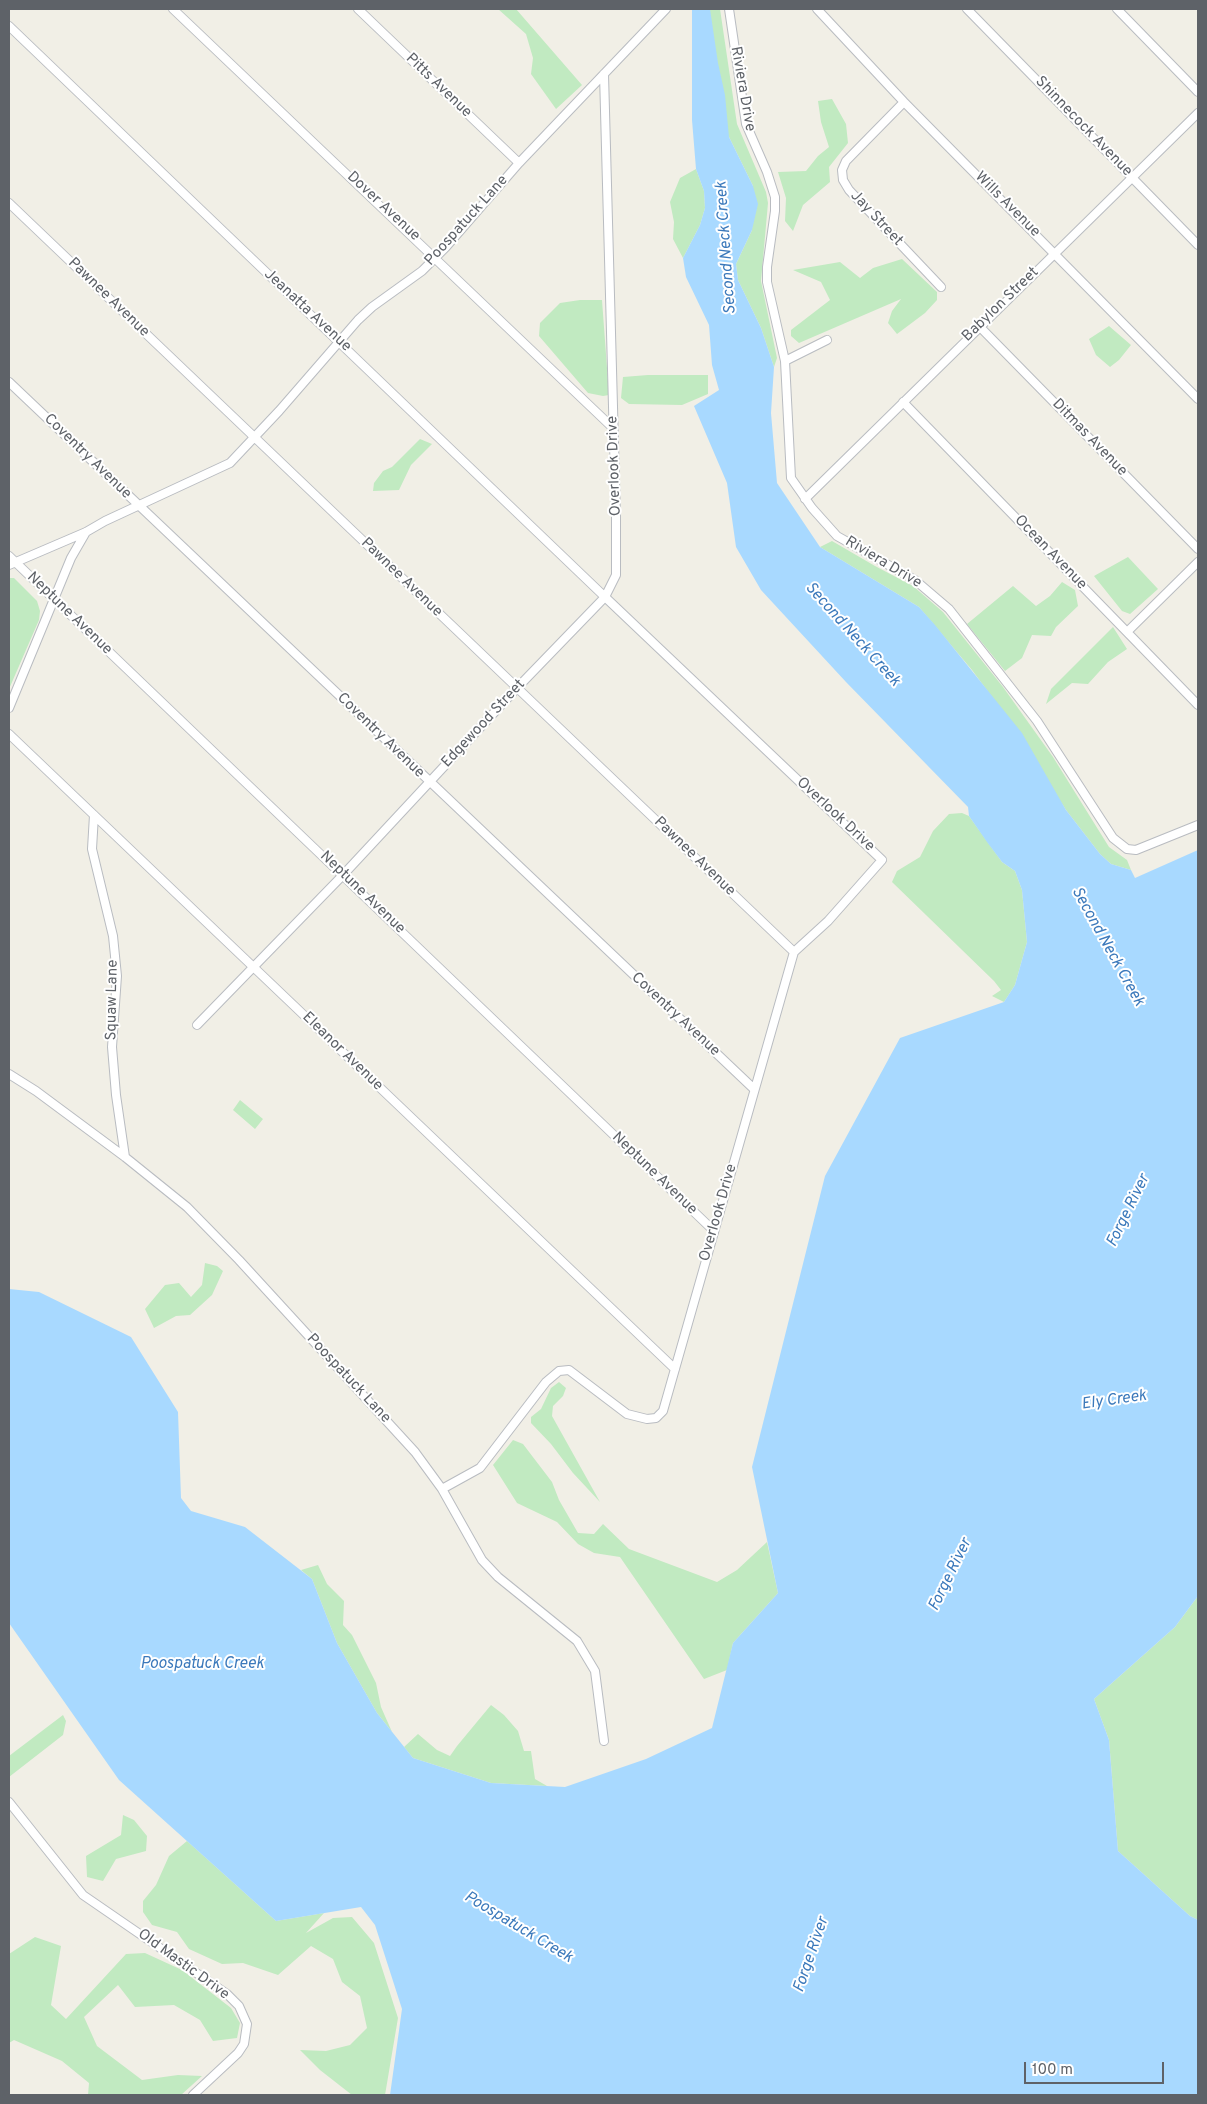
<!DOCTYPE html>
<style>
body{margin:0}
#map{position:relative;width:1207px;height:2104px;overflow:hidden;background:#f1efe6;font-family:Overpass,sans-serif}
canvas{display:block}
.frame{position:absolute;inset:0;border:10px solid #5e6268;pointer-events:none}
.scale{position:absolute;left:1024px;top:2062px;width:140px;height:22px;box-sizing:border-box;border:2px solid #5e6268;border-top:0;padding-left:6px;font-size:15px;line-height:18px;white-space:nowrap;color:#5e6268;-webkit-text-stroke:4px #fff;paint-order:stroke}
</style>
<div id="map">
<canvas width="1207" height="2104"></canvas>
<div class="frame"></div>
<div class="scale">100 m</div>
</div>
<script>
const context = document.querySelector('canvas').getContext('2d');
context.lineJoin = 'round';
function fill(path, color) { context.fillStyle = color; context.fill(path, 'evenodd'); }
const toPath = rows => new Path2D(rows.map(r => 'M' + r).join(''));
function stroke(path, color, width, dash) { context.strokeStyle = color; context.lineWidth = width; context.lineCap = dash ? 'butt' : 'round'; context.setLineDash(dash || []); context.stroke(path); }
function label(font, color, halo, rows, align = 'center') {
  context.font = font + ' Overpass,sans-serif'; context.lineWidth = 4; context.setLineDash([]); context.textBaseline = 'middle'; context.strokeStyle = halo; context.fillStyle = color; for (const [text, x, y, turn = 0] of rows) {
    context.save(); context.translate(x, y); context.rotate((+turn || 0) * Math.PI / 180); context.textAlign = isNaN(turn) ? turn : align; if (halo) context.strokeText(text, 0, 0); context.fillText(text, 0, 0); context.restore();
  }
}
const green = toPath([
 [498,9,516,9,582,85,556,109,531,74,533,58,526,34],
 [692,9,720,9,737,124,766,192,768,203,761,281,777,358,774,367,761,328,738,280,736,264,752,230,753,186,729,137,692,109],
 [832,99,846,124,848,143,829,167,830,182,803,205,793,231,785,221,786,198,778,172,806,171,818,156,829,147,821,122,818,101],
 [696,169,704,191,705,208,700,225,683,258,673,239,674,222,670,202,680,178],
 [902,259,937,292,937,300,925,313,897,334,888,323,892,311,901,299,799,343,791,336,791,330,830,300,821,282,793,270,840,262,860,278,873,268],
 [580,300,602,300,609,395,603,396,588,393,539,336,540,323,560,303],
 [1109,326,1131,345,1119,360,1110,367,1096,355,1089,339],
 [648,375,708,375,708,394,682,405,629,404,621,398,623,377],
 [420,439,432,444,411,465,399,490,373,491,374,483,383,471,392,467],
 [832,541,875,566,913,586,943,612,1003,687,1053,757,1109,847,1127,860,1131,870,1111,864,1100,854,1066,810,997,704,972,670,919,607,820,547],
 [1128,557,1158,589,1130,614,1122,611,1094,576],
 [9,578,14,578,37,601,40,611,39,620,9,689],
 [1062,582,1075,590,1078,606,1056,627,1051,636,1032,635,1022,658,1005,671,967,624,1013,586,1036,606,1050,596],
 [1113,627,1127,649,1108,662,1088,684,1072,683,1046,704,1051,689],
 [962,813,969,816,1002,862,1015,871,1022,890,1027,942,1015,985,1004,1002,992,996,1001,990,994,981,892,882,897,871,920,857,933,831,949,814],
 [240,1100,263,1119,255,1129,233,1110],
 [205,1263,217,1266,223,1271,212,1295,190,1315,176,1316,154,1328,145,1309,165,1285,179,1283,191,1297,202,1285],
 [559,1382,566,1388,563,1396,553,1406,552,1416,600,1502,573,1473,551,1444,531,1423,531,1417,541,1409,551,1388],
 [513,1440,523,1444,552,1482,559,1500,578,1533,594,1534,603,1524,629,1549,717,1582,737,1570,767,1542,778,1593,733,1643,727,1670,704,1679,620,1557,594,1553,578,1544,557,1522,517,1503,493,1465],
 [318,1565,327,1584,344,1601,343,1625,352,1635,376,1683,381,1707,392,1732,377,1713,337,1643,312,1579,301,1570],
 [1198,1596,1198,1920,1190,1916,1118,1851,1109,1740,1094,1699,1175,1627],
 [491,1705,504,1715,518,1731,524,1751,531,1751,535,1779,547,1786,491,1783,413,1758,404,1747,418,1734,437,1750,450,1756,457,1746],
 [63,1715,66,1721,63,1735,9,1777,9,1756],
 [123,1815,134,1820,147,1836,146,1851,116,1859,103,1881,87,1877,86,1856,121,1835],
 [187,1841,276,1921,324,1913,306,1933,333,1918,352,1917,374,1943,398,2018,385,2095,352,2095,320,2070,300,2050,326,2051,350,2045,367,2028,360,1996,342,1982,333,1959,311,1946,278,1975,243,1963,222,1964,189,1949,177,1932,152,1925,143,1912,143,1901,156,1885,169,1856],
 [35,1937,61,1946,51,2005,66,2019,126,1954,145,1953,182,1970,231,2008,240,2023,237,2038,213,2041,200,2020,174,2005,135,2007,118,1985,84,2017,97,2046,142,2080,178,2075,202,2076,181,2095,88,2095,89,2083,62,2061,14,2040,9,2043,9,1954]
]);
const water = toPath([
 [692,9,710,9,718,63,725,95,729,137,753,186,758,204,752,230,736,264,738,280,761,328,774,367,771,413,777,483,820,547,919,607,935,625,1022,733,1066,810,1100,854,1111,864,1131,870,1135,878,1198,850,1198,1596,1175,1627,1094,1699,1109,1740,1118,1851,1190,1916,1198,1920,1198,2095,390,2095,402,2009,375,1925,361,1907,276,1921,119,1780,9,1623,9,1289,39,1292,131,1337,178,1412,181,1498,191,1511,245,1527,312,1579,337,1643,377,1713,413,1758,491,1783,565,1787,646,1759,712,1728,733,1643,778,1593,752,1467,825,1176,900,1038,1004,1002,1015,985,1027,942,1022,890,1015,871,1002,862,987,842,969,816,968,807,846,682,761,590,736,547,727,483,694,406,719,390,712,365,709,325,686,277,683,258,700,225,705,208,704,191,696,169,692,120]
]);
const minor = toPath([
 [173,9,613,428],
 [358,9,519,163],
 [729,9,746,124,767,172,775,197,775,211,767,267,767,282,785,361,791,478,812,508,837,536,915,580,949,609,1037,721,1113,838,1127,849,1136,850,1198,825],
 [817,9,904,102,1198,399],
 [967,9,1198,245],
 [1117,9,1198,92],
 [9,26,605,597,517,688,343,875,197,1025],
 [904,102,846,161,842,170,843,180,849,190,941,287],
 [9,203,794,952],
 [979,326,1198,549],
 [785,361,827,340],
 [9,382,754,1089],
 [903,402,1198,705],
 [805,499,1198,113],
 [9,556,714,1231],
 [9,565,86,532,105,521,230,463,279,411,358,320,372,307,422,271,446,247,519,163,666,9],
 [1127,632,1198,562],
 [9,708,71,558,86,532],
 [9,734,675,1369],
 [94,815,92,849,113,936,117,976,112,1047,116,1095,125,1157],
 [9,1074,36,1091,125,1157,187,1207,239,1260,415,1452,442,1489,482,1560,498,1577,577,1641,595,1671,604,1741],
 [442,1489,480,1468,546,1382,559,1371,569,1370,627,1414,647,1419,656,1418,663,1411,794,952,828,921,882,860,605,597,616,575,616,517,604,74],
 [9,1802,83,1895,227,1994,239,2006,247,2024,244,2044,238,2053,193,2095]
]);
const streetNames = [
 ["Pitts Avenue",438,86,44],
 ["Riviera Drive",742,89,80],
 ["Shinnecock Avenue",1083,127,46],
 ["Wills Avenue",1007,205,45],
 ["Dover Avenue",383,207,43],
 ["Jay Street",876,219,47],
 ["Poospatuck Lane",467,221,-48],
 ["Pawnee Avenue",108,298,44],
 ["Babylon Street",1001,305,-44],
 ["Jeanatta Avenue",307,311,43],
 ["Ditmas Avenue",1089,438,46],
 ["Coventry Avenue",87,457,44],
 ["Overlook Drive",615,466,-92],
 ["Ocean Avenue",1050,553,46],
 ["Riviera Drive",883,563,31],
 ["Pawnee Avenue",401,578,44],
 ["Neptune Avenue",69,614,44],
 ["Edgewood Street",484,724,-47],
 ["Coventry Avenue",380,736,44],
 ["Overlook Drive",835,815,43],
 ["Pawnee Avenue",694,857,44],
 ["Neptune Avenue",362,893,44],
 ["Squaw Lane",113,1000,-89],
 ["Coventry Avenue",675,1015,43],
 ["Eleanor Avenue",342,1052,44],
 ["Neptune Avenue",654,1174,44],
 ["Overlook Drive",719,1213,-74],
 ["Poospatuck Lane",348,1379,47],
 ["Old Mastic Drive",183,1965,36]
];
const waterNames = [
 ["Second Neck Creek",727,248,-94],
 ["Second Neck Creek",852,635,48],
 ["Second Neck Creek",1107,947,61],
 ["Forge River",1129,1211,-64],
 ["Ely Creek",1114,1401,-8],
 ["Forge River",951,1575,-64],
 ["Poospatuck Creek",202,1665],
 ["Poospatuck Creek",518,1928,31],
 ["Forge River",812,1955,-71]
];
fill(green, '#c1eac1');
fill(water, '#a8d9ff');
stroke(minor, '#b9bcc1', 10);
stroke(minor, '#fff', 8);
label('15px', '#5e6268', '#fff', streetNames);
label('italic 16px', '#3b79bb', '#fff', waterNames);
</script>
